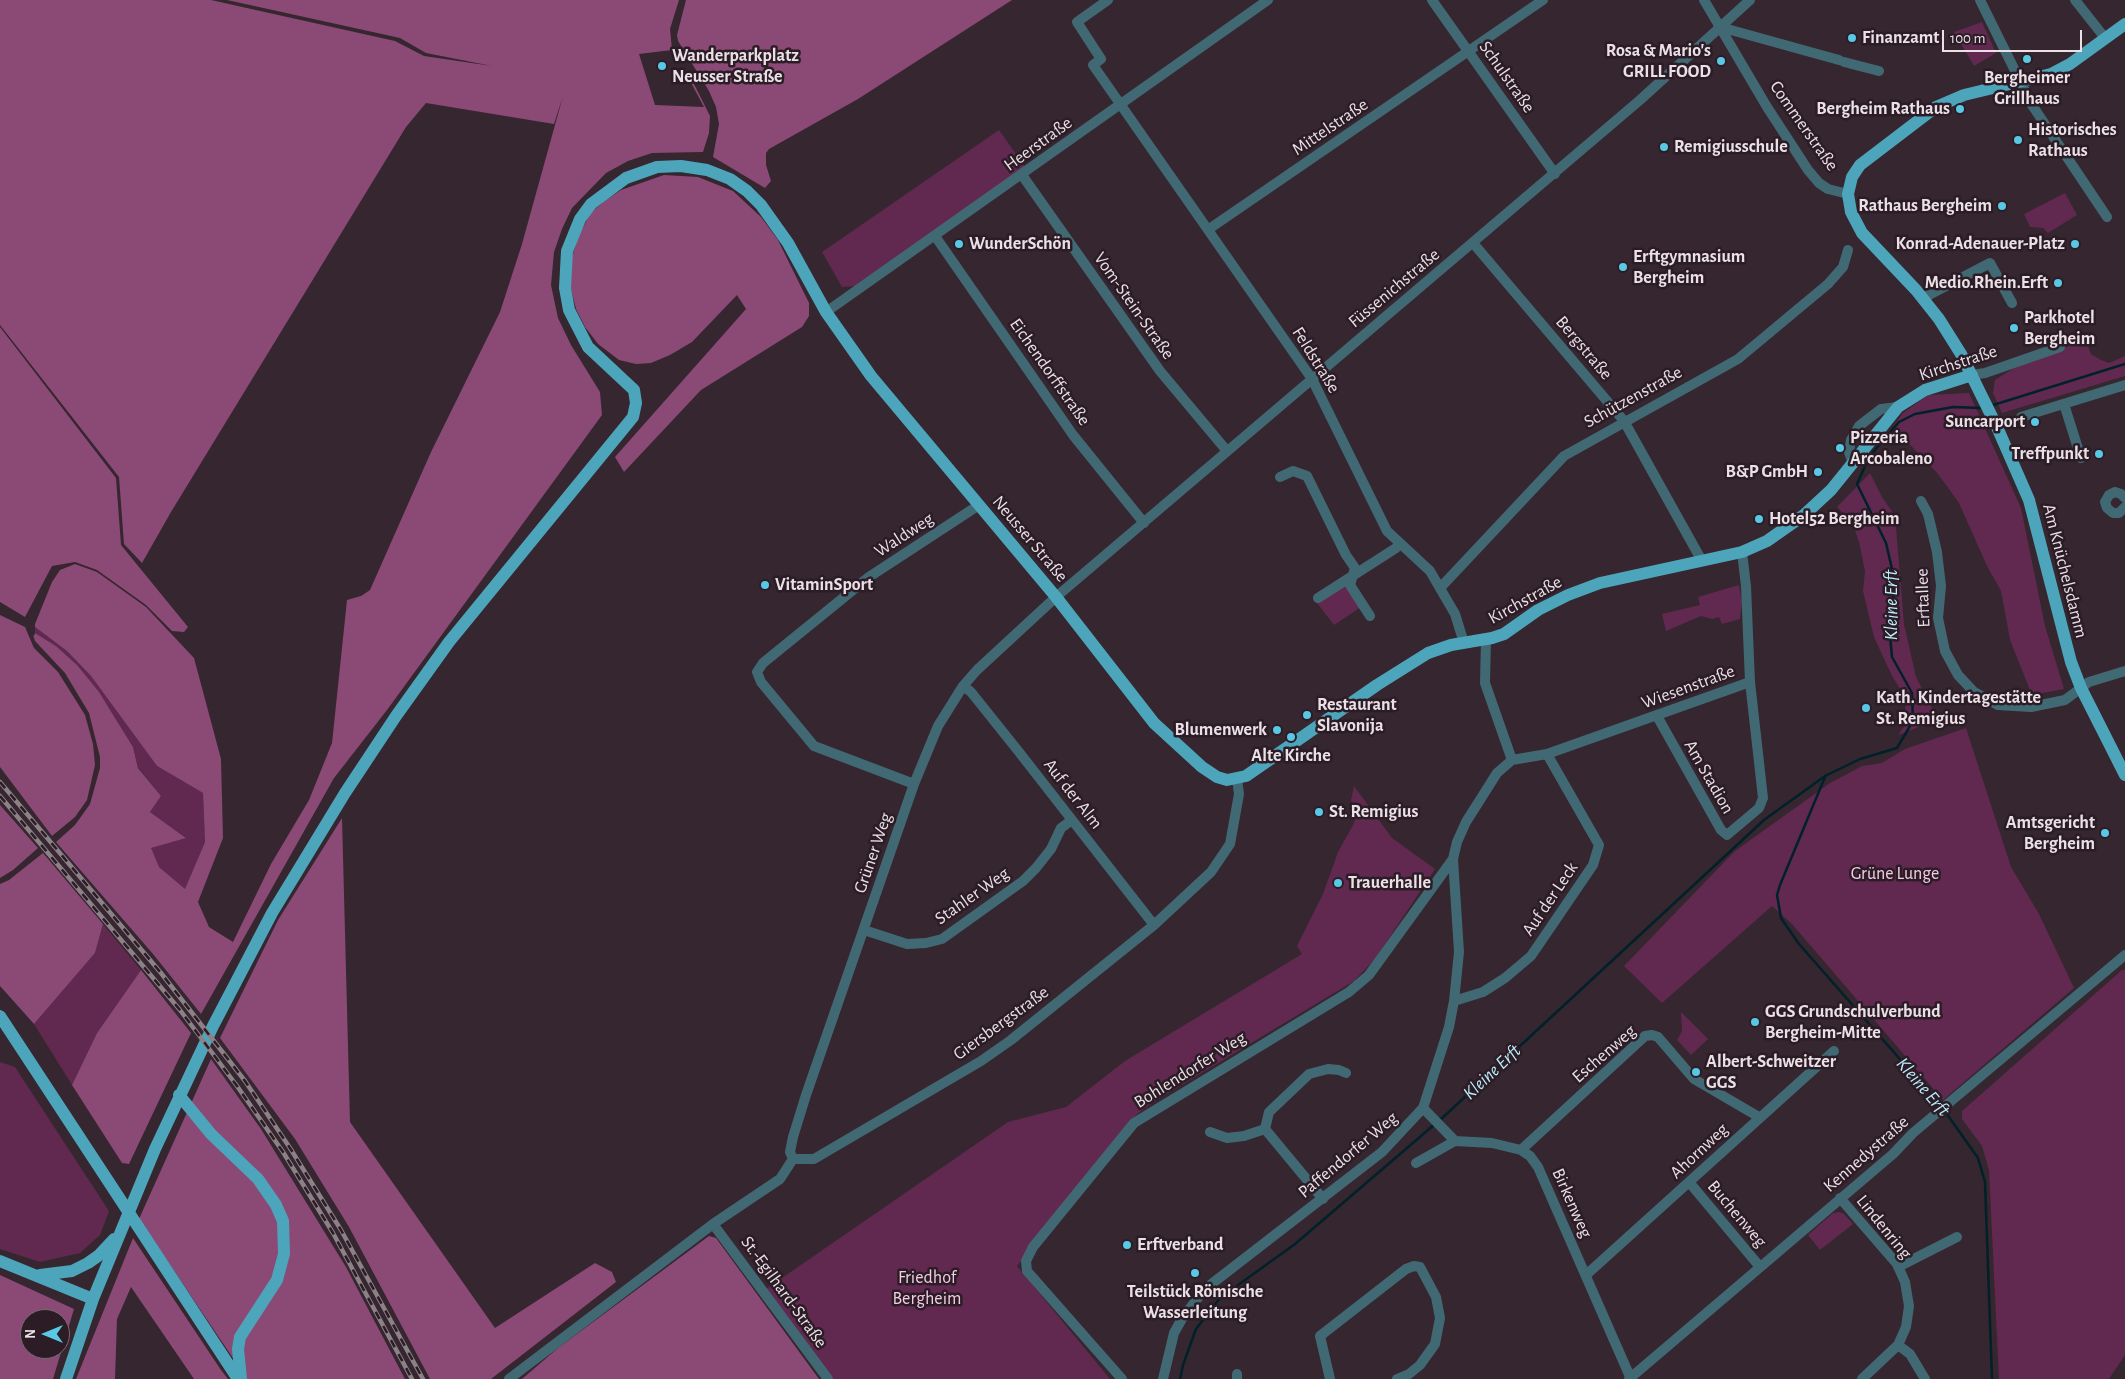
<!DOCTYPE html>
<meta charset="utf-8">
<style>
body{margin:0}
#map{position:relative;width:2125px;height:1379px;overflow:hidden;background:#35262f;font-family:"Alegreya Sans",sans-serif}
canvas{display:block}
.north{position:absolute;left:20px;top:1309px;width:50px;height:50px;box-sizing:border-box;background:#2b1c26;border:1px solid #776a73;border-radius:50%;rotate:270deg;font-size:14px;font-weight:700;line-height:20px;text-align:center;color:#eae0e6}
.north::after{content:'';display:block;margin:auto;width:18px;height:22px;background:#59c8e4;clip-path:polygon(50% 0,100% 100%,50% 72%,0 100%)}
.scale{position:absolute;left:1942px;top:30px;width:140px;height:22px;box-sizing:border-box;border:2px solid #eae0e6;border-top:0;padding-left:6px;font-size:15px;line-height:18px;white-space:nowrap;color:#eae0e6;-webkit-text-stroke:4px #2b1c26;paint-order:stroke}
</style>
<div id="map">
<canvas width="2125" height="1379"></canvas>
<div class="north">N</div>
<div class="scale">100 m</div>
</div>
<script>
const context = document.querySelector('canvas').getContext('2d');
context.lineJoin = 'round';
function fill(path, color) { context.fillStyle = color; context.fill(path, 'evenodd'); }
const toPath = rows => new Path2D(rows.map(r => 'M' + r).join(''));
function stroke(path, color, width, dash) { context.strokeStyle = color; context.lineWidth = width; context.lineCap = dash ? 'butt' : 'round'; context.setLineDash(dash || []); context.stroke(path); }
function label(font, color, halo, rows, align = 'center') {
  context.font = font + ' "Alegreya Sans",sans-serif'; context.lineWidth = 5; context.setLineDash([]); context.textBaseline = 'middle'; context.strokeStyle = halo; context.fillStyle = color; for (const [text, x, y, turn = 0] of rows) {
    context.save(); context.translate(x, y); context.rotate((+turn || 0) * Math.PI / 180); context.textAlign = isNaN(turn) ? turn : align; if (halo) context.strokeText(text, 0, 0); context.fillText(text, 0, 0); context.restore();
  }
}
const green = toPath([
 [1982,22,1996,53,1974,66,1954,32],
 [999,130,1026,168,856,286,842,287,822,252],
 [2065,193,2077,215,2048,233,2043,228,2030,227,2024,214],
 [2085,339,2091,354,2101,360,2109,363,2125,356,2125,376,2002,413,1993,393,1995,380,2014,368],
 [1969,393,2021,508,2045,626,2064,689,2032,695,2010,640,2001,591,1987,566,1959,503,1938,474,1893,427,1903,413,1928,395],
 [1870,473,1882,497,1895,516,1904,624,1916,677,1940,723,1919,727,1898,735,1906,724,1905,697,1892,676,1874,637,1863,591,1865,571,1859,542,1853,524,1837,507],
 [1344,585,1347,586,1361,607,1334,625,1317,603],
 [1739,585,1742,602,1740,619,1722,624,1719,617,1712,619,1701,616,1666,631,1662,614,1700,605,1698,597],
 [35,627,67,651,91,676,157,766,203,793,205,842,185,890,159,867,150,848,185,837,150,812,161,796,138,767,133,747,109,708,77,665,56,646,35,633],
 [1966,728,2011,867,2039,914,2074,988,1943,1100,1792,924,1772,906,1662,1003,1624,966,1735,851,1830,783,1862,766,1882,763,1905,749],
 [1354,786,1392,838,1435,869,1375,959,1354,981,1155,1101,1136,1115,1017,1266,1110,1379,833,1379,766,1289,1008,1122,1066,1107,1125,1061,1302,954,1297,946,1323,894,1338,852,1353,825,1356,816,1351,800],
 [103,924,141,970,97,1033,72,1085,34,1024,95,953],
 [2122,970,2125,970,2125,1355,2109,1379,1999,1379,1989,1170,1982,1146,1962,1119,1962,1111],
 [1681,1012,1708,1039,1691,1055,1677,1040,1682,1031],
 [0,1062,15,1067,109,1211,100,1235,80,1253,40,1262,0,1249],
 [1839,1212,1844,1214,1853,1224,1820,1250,1808,1235,1833,1213]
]);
const forest = toPath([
 [0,0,211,0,395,41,424,56,492,66,426,53,400,38,227,0,679,0,670,29,672,50,639,54,655,105,704,107,689,79,691,78,710,116,709,133,703,152,652,153,628,161,606,173,572,208,562,229,554,252,551,285,558,318,571,345,600,392,602,415,387,710,334,778,201,1014,153,954,56,842,75,825,90,804,100,768,100,757,89,713,65,673,35,641,33,635,34,636,35,633,56,646,77,665,99,692,133,747,138,768,161,796,150,812,186,838,151,848,159,867,185,889,205,842,203,793,157,766,91,676,67,651,35,627,35,624,52,582,60,570,75,564,97,572,146,607,194,658,221,759,223,838,198,902,209,927,233,942,271,864,309,800,332,743,347,600,361,596,370,590,431,452,500,312,522,244,563,96,554,124,426,103,406,127,171,512,142,563,124,544,119,477,0,325],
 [686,0,1012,0,858,99,769,149,766,153,766,165,771,181,765,188,713,157,719,124,716,107,709,91,678,41,677,35],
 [664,175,698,177,733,191,761,217,778,240,809,303,809,316,802,327,701,390,624,472,615,457,746,309,737,295,692,342,670,355,651,363,636,364,619,360,598,344,585,327,576,309,570,285,571,259,579,235,591,212,606,200,621,190],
 [0,327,116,478,121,545,188,627,184,632,172,631,146,605,97,570,75,562,52,566,25,617,0,602],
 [0,615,25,627,34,648,58,672,85,715,93,744,95,765,87,800,75,817,52,836,0,767],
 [0,805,38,848,13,870,0,878],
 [342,818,350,1122,495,1328,595,1263,612,1272,616,1282,491,1379,430,1379,349,1227,295,1139,220,1038,278,920],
 [43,853,103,924,95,953,34,1024,0,986,0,884,9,880],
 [141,970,191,1033,129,1164,122,1163,72,1085,97,1033],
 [211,1059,261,1129,346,1267,405,1379,247,1379,139,1219],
 [709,1236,716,1238,819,1379,522,1379,558,1348],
 [133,1238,221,1370,228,1379,194,1379,131,1287,117,1319,115,1379,76,1379],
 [0,1275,74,1309,53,1379,0,1379],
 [30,1319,60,1319,60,1349,30,1349]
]);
const stream = toPath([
 [1990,406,2125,364],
 [1825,777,1780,885,1777,895,1781,918,1799,944,1941,1106],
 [1944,1110,1978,1158,1985,1182,1992,1379],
 [1439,1121,1764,820,1825,776,1860,759,1897,748,1913,721,1912,693,1892,657,1889,625,1895,582,1886,543,1857,484,1869,457,1899,422,1915,414,1953,407,1982,408],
 [1180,1379,1183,1365,1196,1329,1220,1298,1295,1244,1435,1124]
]);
const minor = toPath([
 [1108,0,1077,22,1101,59,1093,65,1312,379,1387,531,1430,571,1455,614,1464,643],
 [1432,0,1555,174],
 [1704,0,1767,107,1808,170,1819,183,1828,189,1848,194],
 [1980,0,2032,105,2107,217],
 [2075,0,2105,38],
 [1720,27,1839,60],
 [1844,62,1879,71],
 [1022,175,1160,371,1227,451],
 [1209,229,1543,0],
 [935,236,1073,435,1144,523],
 [1473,243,1624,421,1702,561],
 [1923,298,1990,263,2012,303],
 [826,312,1268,0],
 [1972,375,1985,373,2060,347],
 [2064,404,2081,458],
 [2021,417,2125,385],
 [1853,464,1849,452,1851,440,1859,426,1881,409,1898,407],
 [1280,477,1293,471,1307,476,1346,555,1355,568,1350,585,1370,616],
 [2125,498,2121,494,2115,492,2109,495,2105,502,2107,508,2113,513,2119,513,2125,507],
 [1921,501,1928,514,1937,552,1941,586,1938,618,1945,651,1958,675,1974,692,1998,705,2031,707,2065,700,2089,682,2125,671],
 [1441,587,1564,456,1738,359,1828,284,1843,267,1848,250],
 [1318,598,1396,548,1400,543],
 [1486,639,1485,683,1512,760],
 [963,686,971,692,1019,752,1154,925],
 [1657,716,1721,830,1727,835,1759,808,1763,798,1750,682,1746,586,1742,552],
 [914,784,814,746,761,682,757,672,763,663,869,577,979,505],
 [864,930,907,944,926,943,942,939,1023,881,1036,868,1051,849,1061,828,1072,820],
 [1454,1001,1483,992,1505,978,1531,956,1593,865,1599,845,1547,754],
 [1423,1108,1455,1141,1492,1143,1521,1150,1530,1156,1538,1167,1631,1379],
 [1265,1129,1269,1112,1309,1074,1328,1069,1339,1070,1346,1073],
 [1210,1132,1227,1138,1244,1136,1265,1129,1323,1199],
 [1521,1150,1645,1036,1652,1035,1658,1037,1694,1079,1759,1117],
 [793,1159,790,1152,793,1137,806,1095,914,784,938,726,963,686,977,670,1056,597,1640,100,1750,0],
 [1416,1163,1455,1141],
 [1689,1182,1760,1267],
 [1840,1198,1897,1264,1905,1282,1909,1306,1906,1327,1898,1345,1862,1379],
 [713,1224,828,1379],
 [1898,1267,1957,1237],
 [1586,1275,1834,1051],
 [1898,1345,1910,1354,1925,1379],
 [509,1379,713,1224,780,1179,793,1159,814,1159,981,1061,1011,1040,1154,925,1211,872,1230,844,1239,794,1237,779],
 [1122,1379,1027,1271,1026,1261,1033,1247,1134,1123,1349,992,1369,975,1453,859],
 [1163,1379,1174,1333,1183,1317,1205,1289,1382,1152,1423,1108,1449,1027,1454,1001,1459,952,1453,859,1457,842,1466,822,1497,773,1512,760,1547,754,1750,682],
 [1237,1379,1237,1374],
 [1330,1379,1320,1336,1406,1269,1414,1266,1420,1267,1436,1297,1440,1318,1435,1344,1420,1365,1409,1374,1397,1379],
 [1629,1379,1893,1154,1913,1133,2125,955]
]);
const major = toPath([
 [2125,24,2070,64,2051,74,1964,95,1936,107,1860,165,1852,177,1848,194,1851,212,1862,233,1916,290,1939,319,1961,354,1997,427,2029,500,2071,662,2081,688,2125,775],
 [0,1016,238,1379],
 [179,1095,211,1134,258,1179,276,1205,283,1221,284,1254,277,1280,240,1337,238,1349,241,1379],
 [0,1261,93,1299],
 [40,1275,72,1271,88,1263,98,1256,114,1239],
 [66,1379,93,1299,155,1149,213,1026,272,913,345,793,396,716,449,642,633,417,636,403,634,390,588,347,569,310,565,288,567,251,580,219,591,204,626,178,657,167,681,166,707,170,730,179,747,191,761,205,788,243,826,312,871,376,1056,597,1154,723,1202,767,1217,777,1227,780,1246,776,1377,685,1428,653,1451,645,1492,638,1504,634,1538,610,1568,595,1600,583,1742,552,1767,541,1804,515,1831,490,1898,407,1925,390,1972,375]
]);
const rail = toPath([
 [0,782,161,973,245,1081,290,1148,341,1230,423,1379],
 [0,796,180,1010,237,1086,283,1152,333,1233,412,1379]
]);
const markers = [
 [1852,38,5,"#59c8e4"],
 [2027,59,5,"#59c8e4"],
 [1721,61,5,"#59c8e4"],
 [662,66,5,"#59c8e4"],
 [1960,109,5,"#59c8e4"],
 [2018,140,5,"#59c8e4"],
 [1664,147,5,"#59c8e4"],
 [2002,206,5,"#59c8e4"],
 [959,244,5,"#59c8e4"],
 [2075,244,5,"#59c8e4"],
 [1623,267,5,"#59c8e4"],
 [2058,283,5,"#59c8e4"],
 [2014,328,5,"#59c8e4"],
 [2035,422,5,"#59c8e4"],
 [1840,448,5,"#59c8e4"],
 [2099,454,5,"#59c8e4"],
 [1818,472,5,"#59c8e4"],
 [1759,519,5,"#59c8e4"],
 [765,585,5,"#59c8e4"],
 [1866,708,5,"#59c8e4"],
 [1307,715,5,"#59c8e4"],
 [1277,730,5,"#59c8e4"],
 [1291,737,5,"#59c8e4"],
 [1319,812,5,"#59c8e4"],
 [2105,833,5,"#59c8e4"],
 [1338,883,5,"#59c8e4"],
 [1755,1022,5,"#59c8e4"],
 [1696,1072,5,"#59c8e4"],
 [1127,1245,5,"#59c8e4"],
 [1195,1273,5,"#59c8e4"]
];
const poiNames = [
 ["Finanzamt",1862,38],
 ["Rosa & Mario's",1711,51,"right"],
 ["GRILL FOOD",1711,72,"right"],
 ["Wanderparkplatz",672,56],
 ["Neusser Straße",672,77],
 ["Bergheimer",2027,78,"center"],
 ["Grillhaus",2027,99,"center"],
 ["Bergheim Rathaus",1950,109,"right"],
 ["Historisches",2028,130],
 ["Rathaus",2028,151],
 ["Remigiusschule",1674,147],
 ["Rathaus Bergheim",1992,206,"right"],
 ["WunderSchön",969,244],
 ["Konrad-Adenauer-Platz",2065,244,"right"],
 ["Erftgymnasium",1633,257],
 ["Bergheim",1633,278],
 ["Medio.Rhein.Erft",2048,283,"right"],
 ["Parkhotel",2024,318],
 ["Bergheim",2024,339],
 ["Suncarport",2025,422,"right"],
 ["Pizzeria",1850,438],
 ["Arcobaleno",1850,459],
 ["Treffpunkt",2089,454,"right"],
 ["B&P GmbH",1808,472,"right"],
 ["Hotel52 Bergheim",1769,519],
 ["VitaminSport",775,585],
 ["Kath. Kindertagestätte",1876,698],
 ["St. Remigius",1876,719],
 ["Restaurant",1317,705],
 ["Slavonija",1317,726],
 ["Blumenwerk",1267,730,"right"],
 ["Alte Kirche",1291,756,"center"],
 ["St. Remigius",1329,812],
 ["Amtsgericht",2095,823,"right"],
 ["Bergheim",2095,844,"right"],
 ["Trauerhalle",1348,883],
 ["GGS Grundschulverbund",1765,1012],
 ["Bergheim-Mitte",1765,1033],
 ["Albert-Schweitzer",1706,1062],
 ["GGS",1706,1083],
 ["Erftverband",1137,1245],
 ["Teilstück Römische",1195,1292,"center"],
 ["Wasserleitung",1195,1313,"center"]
];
const streetNames = [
 ["Schulstraße",1507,77,55],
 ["Commerstraße",1804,126,55],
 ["Mittelstraße",1330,127,-34],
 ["Heerstraße",1038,144,-36],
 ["Füssenichstraße",1394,288,-40],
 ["Vom-Stein-Straße",1134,306,55],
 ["Bergstraße",1584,348,50],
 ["Feldstraße",1316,360,58],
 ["Kirchstraße",1958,363,-18],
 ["Eichendorffstraße",1050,372,55],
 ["Schützenstraße",1633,397,-29],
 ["Waldweg",904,535,-33],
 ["Neusser Straße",1030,539,50],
 ["Am Knüchelsdamm",2065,571,76],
 ["Erftallee",1923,598,-92],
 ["Kirchstraße",1525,600,-29],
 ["Wiesenstraße",1688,687,-20],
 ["Am Stadion",1709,777,60],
 ["Auf der Alm",1073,794,52],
 ["Grüner Weg",873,853,-71],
 ["Stahler Weg",972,896,-35],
 ["Auf der Leck",1550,899,-56],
 ["Giersbergstraße",1001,1023,-36],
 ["Eschenweg",1604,1054,-41],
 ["Bohlendorfer Weg",1190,1070,-32],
 ["Ahornweg",1699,1151,-43],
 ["Kennedystraße",1866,1154,-41],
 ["Paffendorfer Weg",1348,1155,-40],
 ["Birkenweg",1572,1203,66],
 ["Buchenweg",1737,1214,50],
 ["Lindenring",1884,1227,51],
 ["St.-Egilhard-Straße",784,1292,54]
];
const parkNames = [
 ["Grüne Lunge",1895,874],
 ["Friedhof",927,1278],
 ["Bergheim",927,1299]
];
const waterNames = [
 ["Kleine Erft",1891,605,-90],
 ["Kleine Erft",1492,1072,-43],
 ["Kleine Erft",1923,1087,49]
];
fill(green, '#612950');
fill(forest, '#8b4976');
stroke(stream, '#002129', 2.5);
stroke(minor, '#416974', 10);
stroke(major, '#4da5bc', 12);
stroke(rail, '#8d8188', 4.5);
stroke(rail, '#2b1c26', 2.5, [8]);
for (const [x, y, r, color] of markers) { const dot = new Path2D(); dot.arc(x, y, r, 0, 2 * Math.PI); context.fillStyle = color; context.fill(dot); stroke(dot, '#2b1c26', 2); }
label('bold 18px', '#eae0e6', '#2b1c26', poiNames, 'left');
label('18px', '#eae0e6', '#2b1c26', streetNames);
label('18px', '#f4cce5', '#2b1c26', parkNames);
label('italic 19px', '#bbedfb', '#2b1c26', waterNames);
</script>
